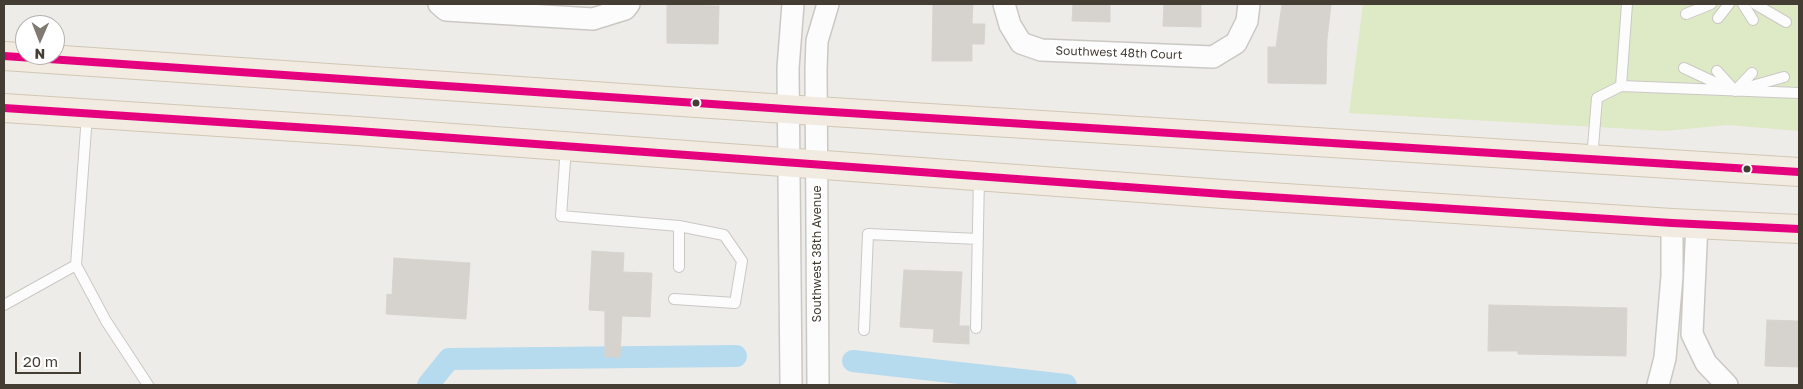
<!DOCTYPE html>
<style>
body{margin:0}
#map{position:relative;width:1803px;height:389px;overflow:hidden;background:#eeece8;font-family:"Golos Text",sans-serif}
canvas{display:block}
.frame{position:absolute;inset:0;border:5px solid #443d34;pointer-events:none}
.north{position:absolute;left:15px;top:15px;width:50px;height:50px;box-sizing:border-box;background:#fff;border:1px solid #b4b1ae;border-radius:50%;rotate:181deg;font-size:14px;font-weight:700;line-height:20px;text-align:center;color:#443d34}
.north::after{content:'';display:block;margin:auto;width:18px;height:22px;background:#807a73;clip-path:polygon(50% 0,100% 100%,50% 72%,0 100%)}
.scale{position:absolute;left:15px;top:352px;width:66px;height:22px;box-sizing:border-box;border:2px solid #443d34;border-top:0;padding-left:6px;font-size:15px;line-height:18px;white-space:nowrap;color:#443d34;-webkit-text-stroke:4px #fff;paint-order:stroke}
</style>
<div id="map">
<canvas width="1803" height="389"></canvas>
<div class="frame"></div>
<div class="north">N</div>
<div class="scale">20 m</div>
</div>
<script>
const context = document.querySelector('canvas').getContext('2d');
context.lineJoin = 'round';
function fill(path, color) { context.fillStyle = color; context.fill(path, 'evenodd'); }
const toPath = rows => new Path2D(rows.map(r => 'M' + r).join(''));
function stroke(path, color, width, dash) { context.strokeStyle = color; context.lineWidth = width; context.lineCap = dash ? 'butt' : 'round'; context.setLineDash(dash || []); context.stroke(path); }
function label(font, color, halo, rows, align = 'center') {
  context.font = font + ' "Golos Text",sans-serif'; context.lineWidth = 5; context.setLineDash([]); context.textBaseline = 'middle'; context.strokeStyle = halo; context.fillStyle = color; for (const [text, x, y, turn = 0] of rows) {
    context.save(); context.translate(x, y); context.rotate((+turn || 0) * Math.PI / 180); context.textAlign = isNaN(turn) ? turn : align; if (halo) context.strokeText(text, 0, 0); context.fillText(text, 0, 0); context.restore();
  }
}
const green = toPath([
 [1363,4,1799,4,1799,131,1727,125,1666,131,1349,113]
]);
const canal = toPath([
 [853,361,1066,385],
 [428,385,449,359,736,356]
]);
const building = toPath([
 [933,4,973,4,972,24,985,24,984,44,972,44,972,61,932,61,933,4],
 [1073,4,1110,4,1110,22,1072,21,1073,4],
 [1164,4,1201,4,1201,27,1163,26,1164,4],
 [1282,4,1331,5,1327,39,1326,84,1268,83,1268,47,1276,47,1282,4],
 [667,5,719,6,718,44,667,43,667,5],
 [592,251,624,253,623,272,652,273,650,317,622,316,620,357,605,357,605,311,589,310,592,251],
 [394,258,470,263,466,319,386,314,387,294,392,295,394,258],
 [904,270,962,272,959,326,969,326,969,344,933,342,934,329,900,327,904,270],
 [1489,305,1627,308,1626,356,1518,354,1518,351,1488,351,1489,305],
 [1767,320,1799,321,1799,367,1765,366,1767,320]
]);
const service = toPath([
 [1627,4,1621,86,1799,93],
 [1743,4,1753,20],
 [1755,4,1786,22],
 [1686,14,1711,4],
 [1718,18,1729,4],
 [1684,68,1729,89],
 [1717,71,1735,91,1752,73],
 [1745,88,1784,77],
 [87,115,76,265,106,321,148,385],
 [566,147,561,216,679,226,724,235,742,261,735,303,674,299],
 [1592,159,1597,98,1621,86],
 [679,226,679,267],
 [4,305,76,265],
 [976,328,979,177],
 [864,330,868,234,978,239]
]);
const minor = toPath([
 [439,4,446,10,593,19,625,9,629,4],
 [1004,4,1010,25,1021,43,1041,50,1213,57,1236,43,1247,21,1249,4],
 [1697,223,1692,334,1706,363,1727,385],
 [791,385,788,68,793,4],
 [818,385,816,69,817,41,828,4],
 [1658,385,1665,358,1672,276,1672,223]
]);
const primary = toPath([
 [4,56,800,110,1799,172],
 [4,108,357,131,1223,194,1672,223,1799,229]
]);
const bus1 = toPath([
 [4,56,800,110,1799,172],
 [4,108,357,131,1223,194,1672,223,1799,229]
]);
const markers = [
 [696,103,4.5,"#443d34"],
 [1747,169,4.5,"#443d34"]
];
const streetNames = [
 ["Southwest 48th Court",1119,53,2],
 ["Southwest 38th Avenue",817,254,-90]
];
fill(green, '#deeac6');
stroke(canal, '#b6dbee', 22);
fill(building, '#d6d3cf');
stroke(building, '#d7d3cd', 1);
stroke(service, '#cbc8c4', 12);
stroke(minor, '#cbc8c4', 24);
stroke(primary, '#d1c7b4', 30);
stroke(service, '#fcfcfc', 10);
stroke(minor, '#fcfcfc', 21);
stroke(primary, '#f1ebe2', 28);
stroke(bus1, '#e5007d', 8);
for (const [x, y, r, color] of markers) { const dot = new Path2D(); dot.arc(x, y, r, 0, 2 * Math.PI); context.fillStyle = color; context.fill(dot); stroke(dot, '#fff', 2); }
label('12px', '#443d34', '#fff', streetNames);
</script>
